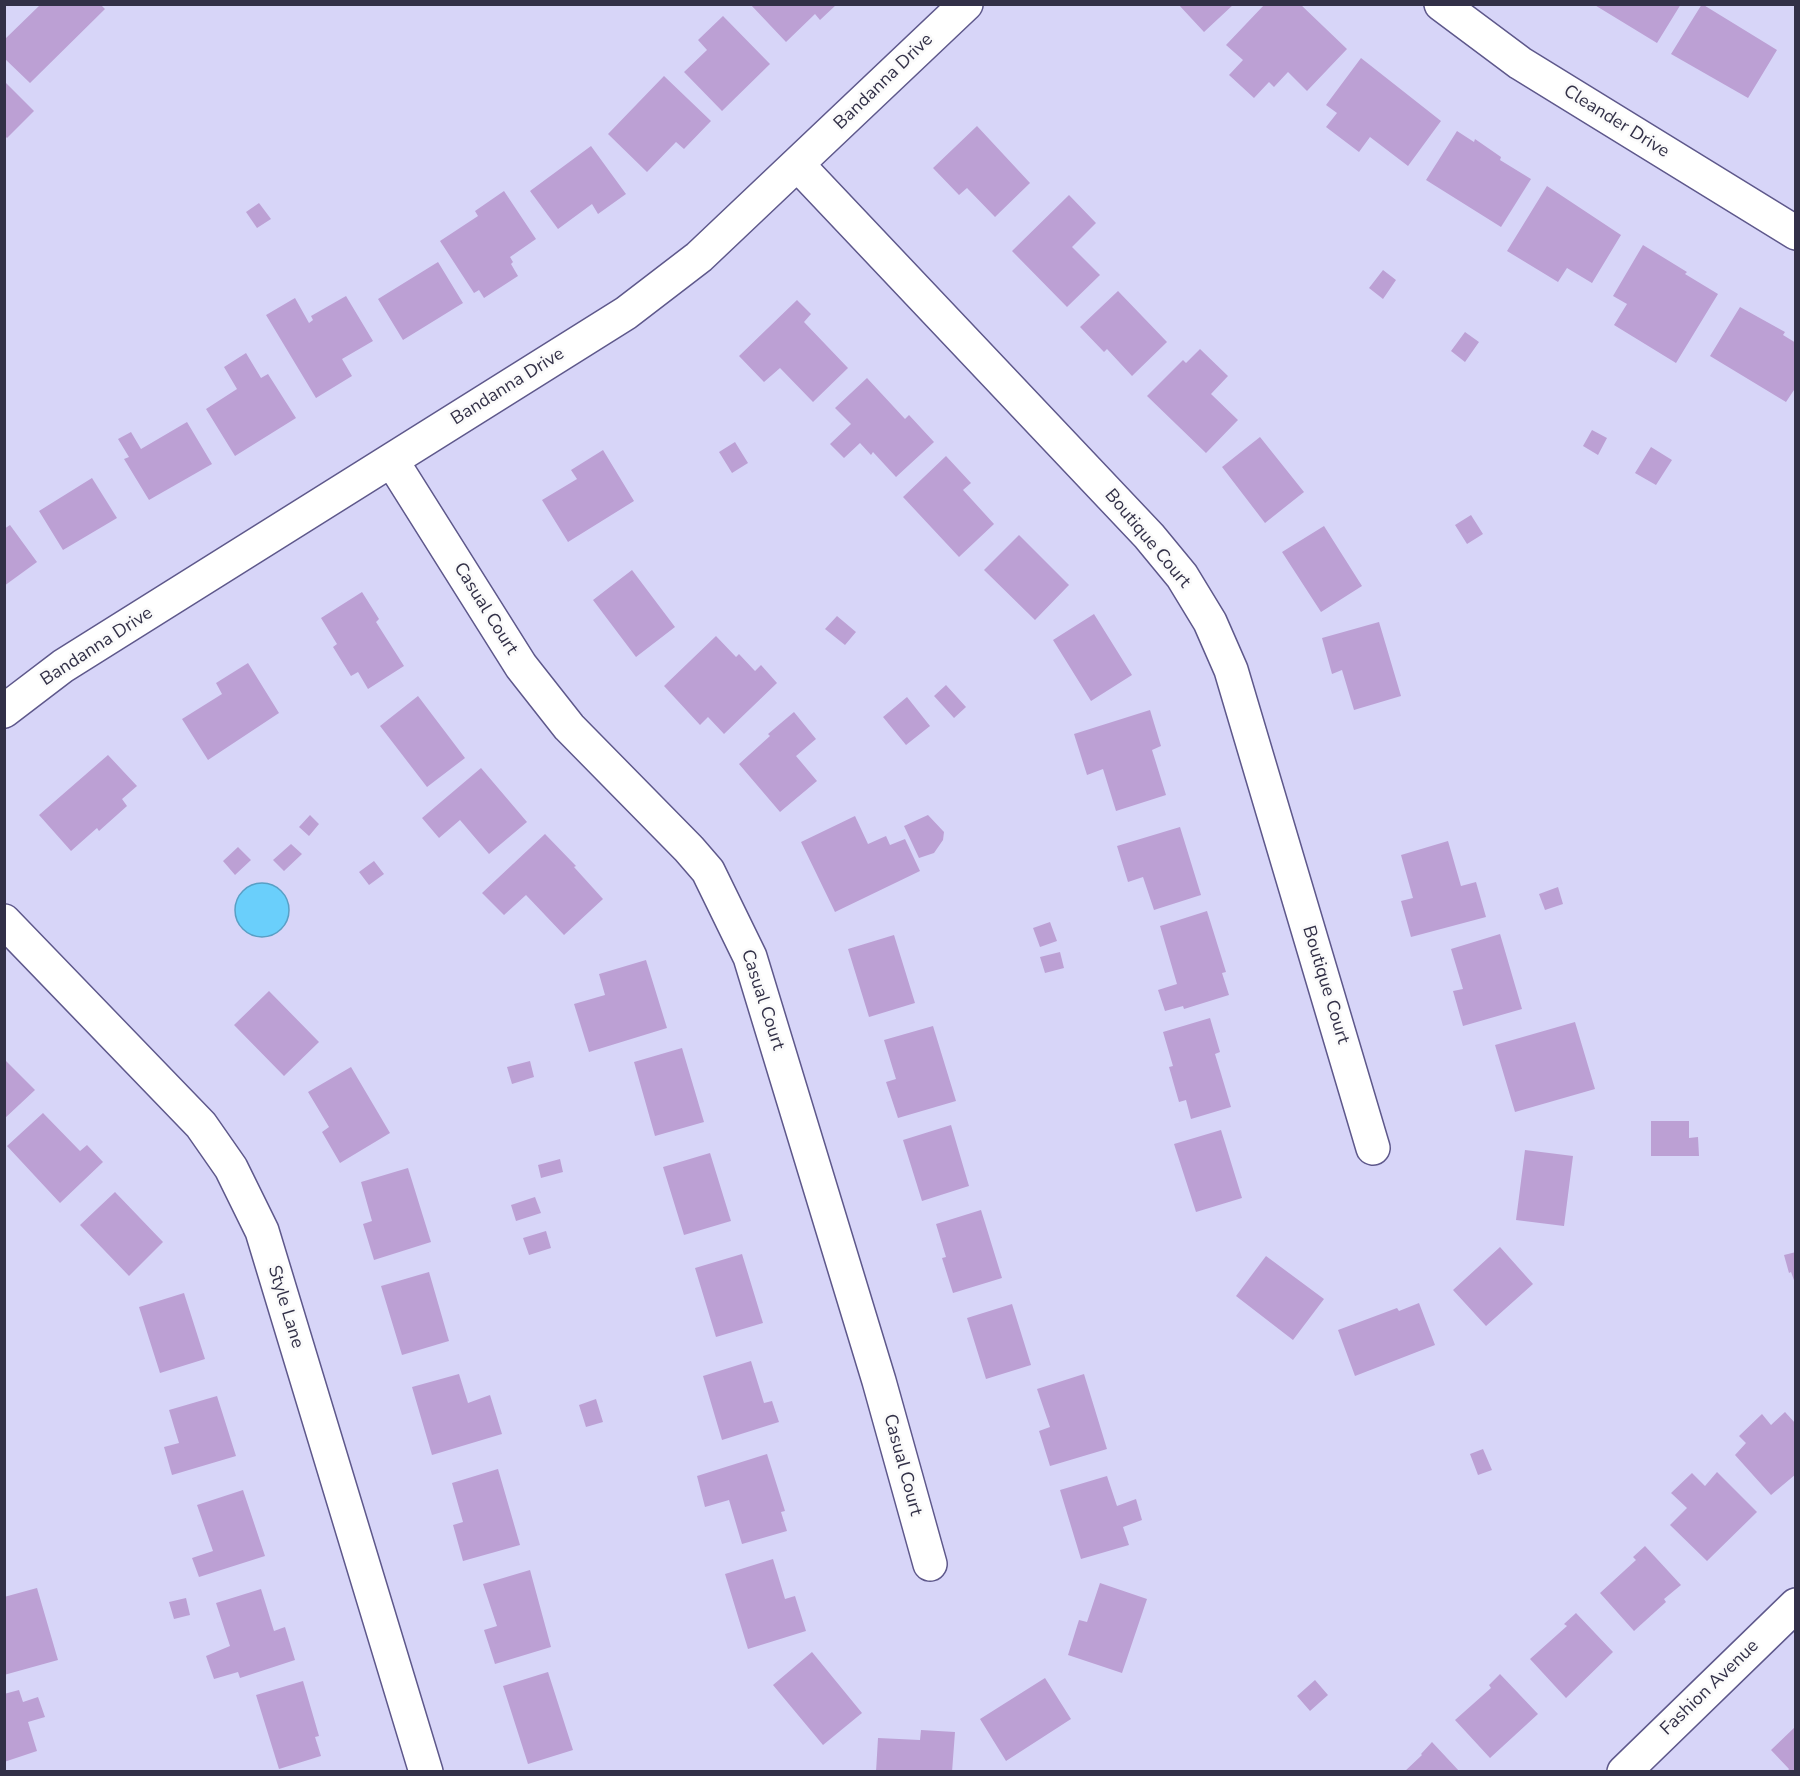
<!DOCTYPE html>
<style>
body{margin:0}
#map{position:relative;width:1800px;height:1776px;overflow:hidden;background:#d7d5f8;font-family:"Nunito Sans",sans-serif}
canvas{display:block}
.frame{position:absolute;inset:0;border:6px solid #323047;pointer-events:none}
</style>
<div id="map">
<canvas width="1800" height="1776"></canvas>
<div class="frame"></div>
</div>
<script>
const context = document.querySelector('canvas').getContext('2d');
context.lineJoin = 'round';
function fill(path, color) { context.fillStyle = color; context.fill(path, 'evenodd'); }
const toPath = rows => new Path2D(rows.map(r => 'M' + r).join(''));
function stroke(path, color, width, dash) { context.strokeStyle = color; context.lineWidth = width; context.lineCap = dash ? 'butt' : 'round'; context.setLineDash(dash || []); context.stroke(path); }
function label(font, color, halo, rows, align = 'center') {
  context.font = font + ' "Nunito Sans",sans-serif'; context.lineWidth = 5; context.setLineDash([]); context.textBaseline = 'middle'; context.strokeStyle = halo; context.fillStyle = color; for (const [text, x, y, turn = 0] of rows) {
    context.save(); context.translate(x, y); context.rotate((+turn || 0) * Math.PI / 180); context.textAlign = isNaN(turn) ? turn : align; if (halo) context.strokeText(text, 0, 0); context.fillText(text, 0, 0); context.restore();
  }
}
const water = toPath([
 '235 910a27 27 0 1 1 54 0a27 27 0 1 1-54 0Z'
]);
const building = toPath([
 [41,4,100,4,105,9,30,83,4,58,4,40],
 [1178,4,1234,4,1204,32],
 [1265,4,1300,4,1347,49,1307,91,1288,72,1274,87,1269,82,1254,98,1229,75,1243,60,1226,45],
 [1593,4,1681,4,1657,43],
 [1702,4,1777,50,1748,98,1671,54],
 [751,5,836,5,820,20,815,14,786,42],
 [723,16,770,64,722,111,684,72,707,50,698,40],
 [1361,58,1441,121,1408,166,1370,137,1359,152,1326,127,1337,113,1326,105],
 [664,76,711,121,684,149,676,142,647,172,608,134],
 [4,81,34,111,7,138,4,135],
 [977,126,1030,183,995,217,967,188,959,195,933,168],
 [1457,131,1474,142,1475,139,1501,157,1500,160,1531,179,1501,227,1426,180],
 [591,146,626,194,598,214,592,204,558,229,530,191],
 [1547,186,1621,235,1592,283,1567,268,1558,282,1507,251],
 [504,191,536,239,510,257,513,262,511,264,518,276,484,298,479,290,474,293,440,241,478,216,475,211],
 [1069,195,1096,223,1072,247,1100,275,1067,307,1012,251],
 [259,203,271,219,257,228,246,212],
 [1643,245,1687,272,1685,274,1718,294,1676,363,1614,325,1627,304,1613,296],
 [438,262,463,303,403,340,378,299],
 [1383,270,1396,280,1383,299,1369,288],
 [1118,291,1167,342,1132,376,1107,349,1104,352,1080,327],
 [346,296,373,341,342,359,352,376,316,398,266,315,295,298,309,323,313,320,311,316],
 [797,300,811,314,804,322,848,368,813,402,780,368,764,382,739,356],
 [1740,307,1785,332,1783,335,1796,343,1796,387,1786,402,1710,356],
 [1465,332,1479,342,1465,362,1451,351],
 [1200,349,1228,376,1211,394,1238,420,1206,453,1147,396,1183,360,1186,363],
 [246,353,261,378,268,374,296,418,235,456,206,409,237,389,224,367],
 [867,378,905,419,909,415,934,442,896,477,873,452,871,455,860,443,844,458,830,444,851,424,835,408],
 [187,422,212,464,149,500,124,459,129,457,118,439,131,432,141,449],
 [1592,430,1607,438,1598,455,1583,446],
 [1260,437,1304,492,1265,523,1222,467],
 [735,442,748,463,732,473,719,452],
 [1651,447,1672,460,1656,485,1635,473],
 [603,450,634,501,568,542,542,500,577,479,571,470],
 [946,456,971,483,963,490,994,524,959,557,903,497],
 [92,478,117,518,63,550,39,511],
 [1471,515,1483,534,1467,544,1455,525],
 [10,525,37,562,4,586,4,529],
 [1324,526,1362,586,1321,612,1282,552],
 [1019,535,1069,585,1035,620,984,570],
 [632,570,675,627,636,657,593,600],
 [362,592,379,619,376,622,404,666,368,689,358,672,351,676,333,647,337,644,321,618],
 [1094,614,1132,675,1091,701,1053,640],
 [837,616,856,632,845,645,825,629],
 [1379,622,1401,696,1354,710,1342,670,1332,674,1322,638],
 [716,636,736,657,739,654,755,671,761,665,777,683,724,734,708,717,700,725,664,686],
 [248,663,279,713,208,760,182,719,222,694,216,683],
 [946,685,966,707,954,718,934,696],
 [418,696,465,758,427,787,380,726],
 [907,697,930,726,906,745,883,717],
 [1150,710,1161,746,1152,750,1166,795,1116,811,1103,769,1087,775,1074,734],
 [794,712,816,739,796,756,817,781,780,812,739,764,770,736,768,734],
 [108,755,137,786,122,799,127,806,99,831,97,828,71,851,39,815],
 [481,768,527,822,489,854,460,820,439,838,422,818],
 [310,815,319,824,309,836,299,827],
 [928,815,944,832,943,840,934,853,919,858,904,826],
 [855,816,868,844,886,836,890,845,905,839,920,871,835,912,801,842],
 [1180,827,1201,895,1154,910,1143,877,1128,882,1117,846],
 [545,834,576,866,574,867,603,899,564,935,526,895,504,915,482,893],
 [1448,841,1461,886,1476,882,1486,917,1411,937,1401,901,1413,898,1401,855],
 [291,844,302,854,284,871,273,860],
 [238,847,251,860,235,875,223,861],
 [374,861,384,874,369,885,359,872],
 [1558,887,1563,904,1545,910,1539,894],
 [1207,911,1226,972,1222,973,1229,995,1184,1009,1183,1006,1165,1011,1158,990,1177,984,1160,926],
 [1050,922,1057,941,1040,947,1033,928],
 [1500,934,1522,1009,1463,1026,1453,991,1463,989,1451,949],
 [894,935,915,1003,869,1017,848,949],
 [1060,952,1064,968,1045,973,1040,957],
 [646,960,667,1028,589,1052,574,1004,605,995,599,974],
 [269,991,319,1042,284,1076,234,1025],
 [1210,1018,1220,1052,1215,1054,1231,1107,1191,1119,1186,1100,1179,1102,1169,1067,1173,1066,1163,1032],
 [1575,1022,1595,1089,1515,1112,1495,1045],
 [933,1026,956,1101,898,1118,886,1082,896,1079,884,1040],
 [682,1048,704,1122,655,1136,634,1062],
 [4,1059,35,1090,4,1119],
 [530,1061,534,1077,512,1084,507,1067],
 [351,1067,390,1133,340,1163,322,1132,329,1127,308,1092],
 [43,1113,80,1151,87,1145,103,1162,60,1203,7,1146],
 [1651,1121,1689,1121,1689,1138,1698,1137,1699,1156,1651,1156],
 [951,1125,969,1186,922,1201,903,1140],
 [1221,1130,1242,1198,1196,1212,1174,1144],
 [1525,1150,1573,1156,1564,1226,1516,1220],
 [710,1153,731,1221,684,1235,663,1167],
 [560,1159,563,1172,541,1178,538,1165],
 [408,1168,431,1242,374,1260,363,1224,372,1221,361,1182],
 [115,1192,163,1242,129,1276,80,1225],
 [535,1197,541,1213,516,1221,511,1205],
 [981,1210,1002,1278,953,1293,942,1258,946,1257,936,1224],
 [546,1231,551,1248,529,1255,523,1238],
 [1500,1247,1533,1284,1486,1326,1453,1290],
 [1796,1252,1796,1283,1795,1283,1791,1272,1789,1273,1784,1255],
 [742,1254,763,1323,716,1337,695,1268],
 [1266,1256,1324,1299,1293,1340,1236,1296],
 [429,1272,449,1341,402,1355,381,1286],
 [184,1293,205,1359,160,1373,139,1307],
 [1419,1303,1435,1345,1355,1376,1338,1330,1397,1308,1399,1311],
 [1012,1304,1031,1365,986,1379,967,1318],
 [751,1361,764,1403,772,1401,779,1422,722,1440,703,1376],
 [459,1374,468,1403,490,1395,502,1434,432,1455,412,1387],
 [1084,1374,1107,1449,1050,1466,1039,1431,1050,1427,1037,1389],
 [217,1396,236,1456,172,1475,164,1447,179,1443,169,1410],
 [596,1399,603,1422,586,1427,579,1405],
 [1785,1412,1796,1424,1796,1474,1771,1495,1735,1455,1746,1443,1739,1436,1762,1414,1771,1425],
 [1483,1449,1492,1470,1478,1475,1470,1454],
 [767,1454,785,1511,781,1512,787,1531,742,1544,729,1500,705,1507,697,1476],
 [498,1469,520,1545,463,1561,453,1525,463,1522,452,1483],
 [1717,1472,1757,1512,1707,1561,1670,1525,1687,1508,1671,1493,1692,1473,1705,1486],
 [1107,1476,1117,1506,1136,1499,1142,1520,1123,1527,1129,1545,1081,1559,1060,1490],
 [243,1490,265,1556,199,1577,192,1558,213,1551,197,1505],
 [1645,1546,1681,1585,1664,1599,1666,1602,1634,1631,1600,1593,1636,1560,1633,1557],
 [773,1559,785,1599,795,1596,806,1631,748,1649,725,1574],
 [530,1570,551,1647,495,1664,484,1630,497,1626,483,1584],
 [1100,1583,1147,1599,1122,1673,1068,1655,1079,1620,1087,1622],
 [37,1588,58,1660,4,1675,4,1597],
 [261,1589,274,1631,285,1627,295,1660,240,1678,238,1672,214,1679,206,1656,230,1646,216,1603],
 [186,1598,190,1615,174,1619,169,1602],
 [1576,1613,1613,1652,1566,1698,1530,1659,1567,1626,1564,1624],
 [812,1652,862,1713,823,1745,773,1685],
 [548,1672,573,1750,528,1764,503,1686],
 [1500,1674,1538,1714,1490,1758,1455,1720,1491,1688,1489,1685],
 [1045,1678,1071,1719,1006,1761,980,1719],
 [1315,1680,1328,1695,1310,1711,1297,1696],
 [303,1681,319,1736,315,1737,321,1756,279,1769,256,1695],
 [19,1690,23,1702,38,1697,45,1717,28,1722,37,1751,4,1762,4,1694],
 [1796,1726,1796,1772,1787,1772,1789,1769,1771,1750],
 [921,1730,955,1732,952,1772,876,1772,878,1738,920,1740],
 [1432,1742,1460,1772,1404,1772,1422,1755,1421,1754]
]);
const street = toPath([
 [1441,4,1520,63,1796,233],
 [798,165,1149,536,1182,576,1210,622,1231,670,1373,1148],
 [392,461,521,666,569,727,689,849,708,871,750,957,879,1381,930,1564],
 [4,711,63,666,626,313,699,257,966,4],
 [4,921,201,1125,231,1168,262,1231,426,1772],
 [1624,1772,1796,1605]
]);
const streetNames = [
 ["Bandanna Drive",884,82,-44],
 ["Cleander Drive",1616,122,32],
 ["Bandanna Drive",508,387,-32],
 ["Boutique Court",1147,539,50],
 ["Casual Court",485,609,58],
 ["Bandanna Drive",97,647,-33],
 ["Boutique Court",1325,985,73],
 ["Casual Court",762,1000,72],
 ["Style Lane",285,1307,73],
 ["Casual Court",902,1465,75],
 ["Fashion Avenue",1710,1688,-44]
];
fill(water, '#6acffb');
stroke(water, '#599fc5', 1.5);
fill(building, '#bca0d4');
stroke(street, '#5e588b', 36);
stroke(street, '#fff', 33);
label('18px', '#323047', '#fafafa', streetNames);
</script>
